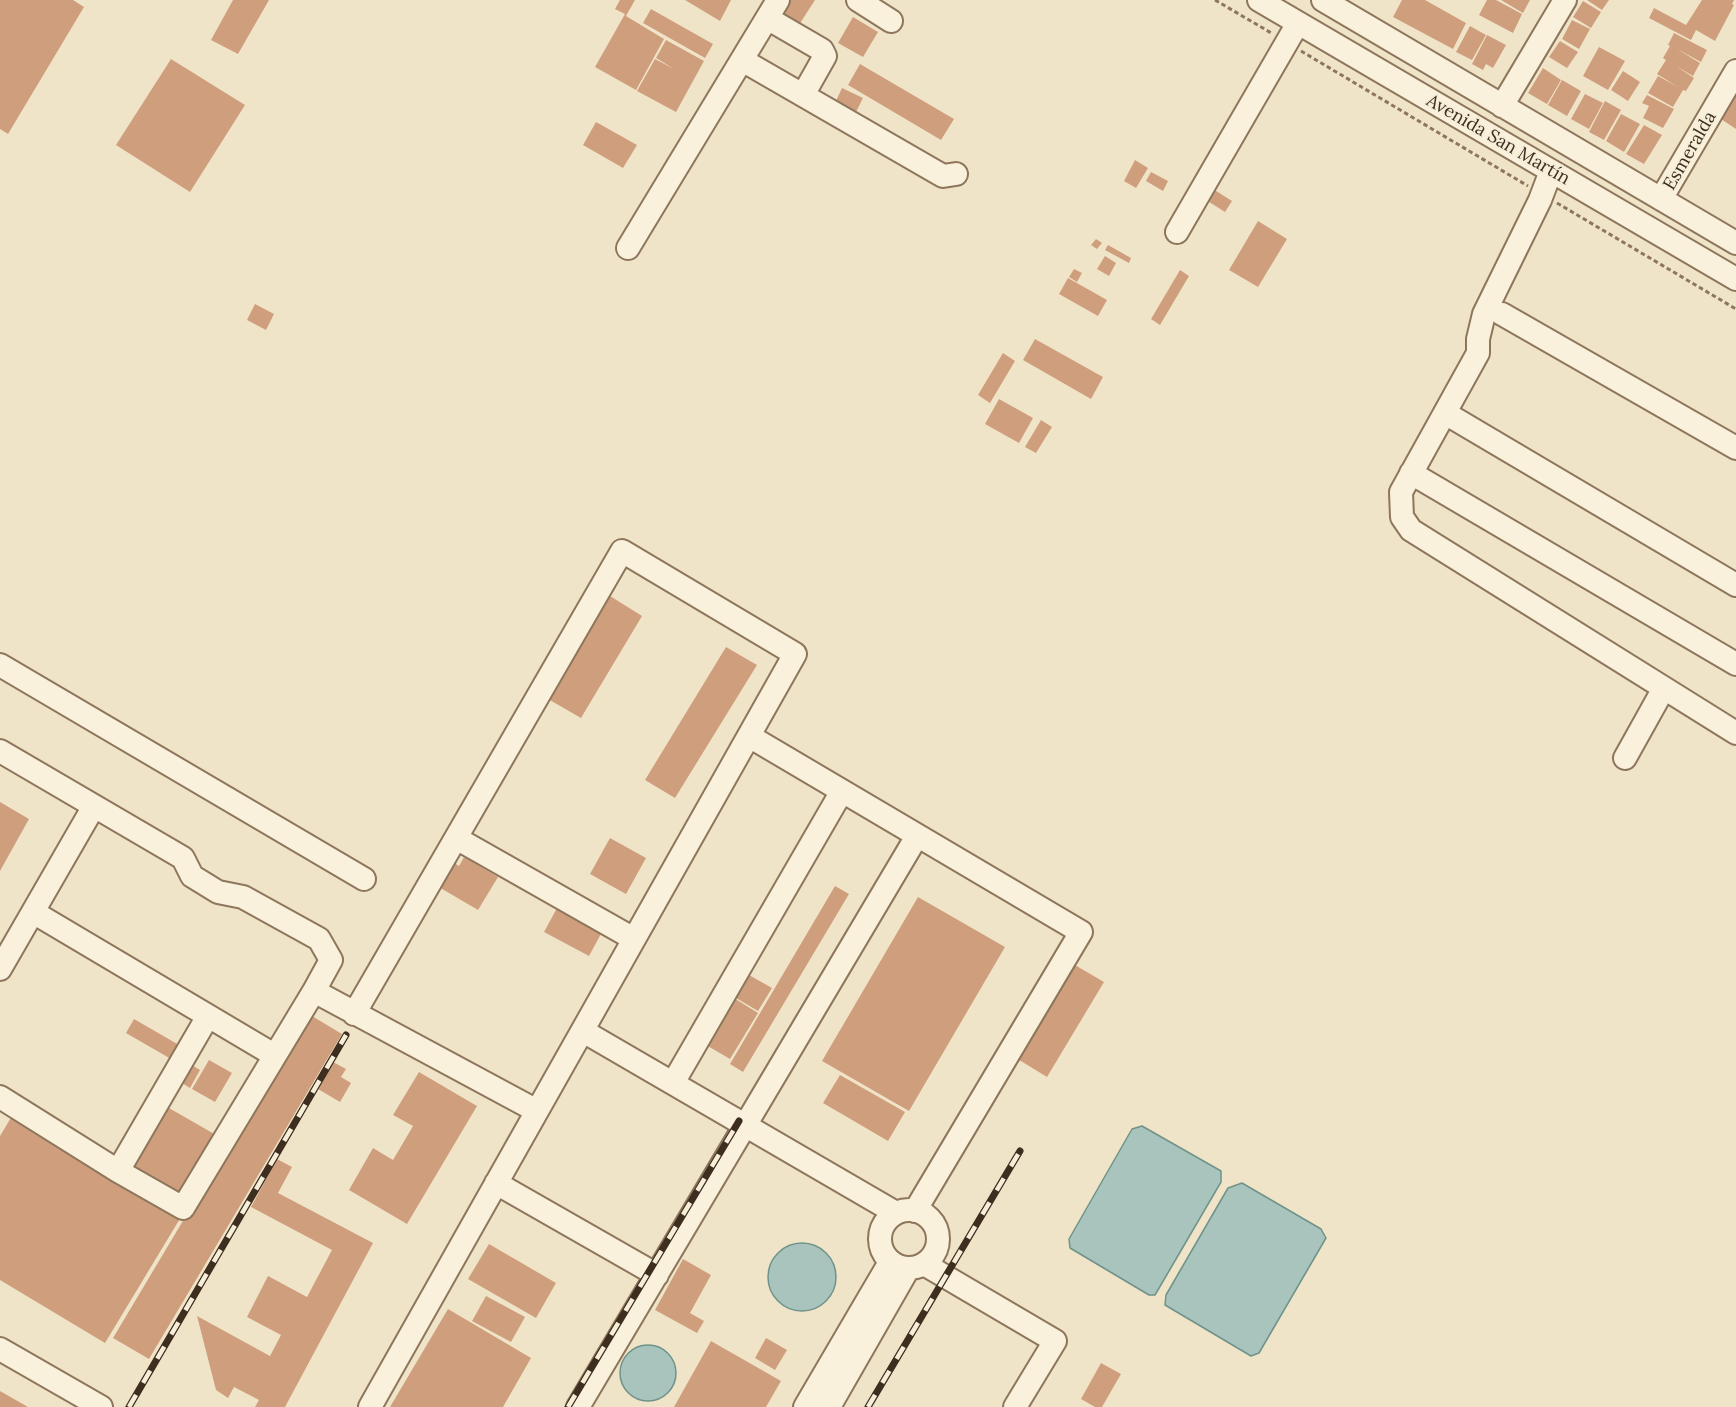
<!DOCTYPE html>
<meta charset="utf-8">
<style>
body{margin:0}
canvas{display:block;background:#f0e4c8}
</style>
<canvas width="1736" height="1407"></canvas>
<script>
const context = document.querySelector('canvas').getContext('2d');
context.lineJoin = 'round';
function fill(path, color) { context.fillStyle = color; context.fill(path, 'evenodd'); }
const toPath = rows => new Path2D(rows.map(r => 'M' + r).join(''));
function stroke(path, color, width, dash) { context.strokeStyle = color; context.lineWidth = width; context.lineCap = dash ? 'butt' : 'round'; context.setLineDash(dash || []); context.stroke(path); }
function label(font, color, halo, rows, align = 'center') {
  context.font = font + ' Lora,serif'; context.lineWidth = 4.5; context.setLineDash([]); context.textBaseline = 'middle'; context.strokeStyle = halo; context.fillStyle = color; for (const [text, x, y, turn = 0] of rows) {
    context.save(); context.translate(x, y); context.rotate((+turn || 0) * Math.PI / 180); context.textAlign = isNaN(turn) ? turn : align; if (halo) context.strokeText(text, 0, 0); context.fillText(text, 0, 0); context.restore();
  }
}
const water = toPath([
 [1142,1126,1221,1171,1221,1182,1155,1295,1149,1295,1070,1248,1069,1239,1132,1129,1142,1126],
 [1242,1183,1321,1229,1326,1238,1259,1353,1251,1356,1165,1305,1166,1295,1228,1188,1242,1183],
 '768 1277a34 34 0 1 1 68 0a34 34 0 1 1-68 0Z',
 '620 1373a28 28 0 1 1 56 0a28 28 0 1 1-56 0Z'
]);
const building = toPath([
 [0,0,73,0,84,7,8,134,0,129],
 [233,0,269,0,238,54,211,40],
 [620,0,635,0,626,16,664,39,636,90,595,67,625,14,615,9],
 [685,0,731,0,720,21],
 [791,0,815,0,797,28,781,17],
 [1402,0,1425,0,1466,23,1453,49,1393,17],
 [1487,0,1496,0,1522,14,1513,33,1479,15],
 [1501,0,1530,0,1523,13],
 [1587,0,1609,0,1602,10],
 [1702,0,1734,0,1732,4,1734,5,1715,41,1696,30,1691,40,1649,18,1654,8,1686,25],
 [1583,1,1601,12,1591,28,1573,17],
 [651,9,713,44,705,58,643,23],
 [853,17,878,32,863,57,838,43],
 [1572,20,1590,29,1579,49,1562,39],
 [1470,26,1486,35,1472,60,1456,52],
 [1674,33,1707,50,1701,62,1677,49,1700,63,1693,76,1676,66,1694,78,1686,91,1683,90,1673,107,1648,93,1658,76,1678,87,1657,74,1666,60,1663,58,1670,46,1668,45],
 [1487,35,1506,45,1493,68,1486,64,1483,70,1472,64],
 [666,40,704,61,676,112,637,91,655,59,674,69,656,58],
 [1560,41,1578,52,1567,68,1549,57],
 [1599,47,1625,61,1608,90,1583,76],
 [171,59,245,105,190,192,116,145],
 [860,64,954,119,941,140,848,85],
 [1543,68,1561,80,1547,104,1528,93],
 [1623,71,1640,82,1628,101,1611,90],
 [1562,80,1581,91,1567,116,1548,105],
 [842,88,863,98,856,112,835,103],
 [1585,94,1603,103,1589,129,1571,119],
 [1647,95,1674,109,1663,128,1643,118,1649,106,1642,103],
 [1733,95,1736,97,1736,129,1718,117],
 [1605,101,1621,110,1604,140,1589,132],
 [1621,114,1640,124,1624,152,1606,141],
 [596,122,637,145,623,168,583,145],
 [1644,125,1662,135,1644,164,1626,154],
 [1135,160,1148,168,1136,188,1124,181],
 [1151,172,1168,181,1163,191,1146,181],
 [1213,189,1232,201,1225,212,1206,200],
 [1258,221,1287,239,1258,287,1229,270],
 [1096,239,1102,243,1097,249,1091,245],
 [1108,245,1131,258,1129,263,1105,250],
 [1105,256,1116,263,1109,276,1097,269],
 [1074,269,1082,273,1077,282,1069,277],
 [1180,270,1189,276,1160,325,1151,319],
 [1068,278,1107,300,1098,316,1059,294],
 [255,304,274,314,266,330,247,320],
 [1035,339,1103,377,1091,399,1023,360],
 [1003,353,1015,361,990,403,978,395],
 [999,399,1033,418,1019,443,985,424],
 [1041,420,1052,427,1036,453,1025,447],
 [610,596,642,616,581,718,548,699],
 [726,647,757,665,675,798,645,780],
 [0,802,29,819,0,871],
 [610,838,646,858,626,894,590,874],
 [464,857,498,877,478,910,437,886,451,861,459,866],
 [835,886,849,894,743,1072,730,1064],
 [918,897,1005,947,909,1111,822,1061],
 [557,908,602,932,589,956,544,932],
 [1068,961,1104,982,1047,1077,1011,1055],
 [749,975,772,988,758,1011,736,998],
 [729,995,758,1013,730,1059,701,1042],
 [307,1013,342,1034,149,1359,113,1338],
 [134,1019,179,1045,171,1059,126,1033],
 [209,1060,232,1073,215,1102,192,1089],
 [187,1062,200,1070,190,1088,177,1080],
 [333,1062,346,1069,341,1077,351,1083,340,1102,318,1089],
 [419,1072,477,1106,407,1224,349,1190,373,1148,393,1160,413,1126,393,1115],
 [840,1075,905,1112,888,1141,823,1103],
 [162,1104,216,1135,181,1197,127,1166],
 [12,1116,181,1217,105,1343,0,1280,0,1136],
 [277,1159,292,1167,278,1193,373,1243,285,1407,255,1407,259,1400,234,1387,228,1398,216,1390,197,1316,270,1356,281,1335,247,1317,268,1276,307,1297,332,1250,251,1207],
 [489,1244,556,1283,536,1318,468,1279],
 [683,1259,711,1275,690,1313,704,1321,697,1333,655,1310],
 [486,1296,525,1317,511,1342,472,1321],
 [448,1309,531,1358,503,1407,390,1407],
 [766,1338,787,1350,775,1370,755,1358],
 [711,1341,781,1381,766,1407,674,1407],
 [1101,1363,1121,1374,1102,1407,1095,1407,1081,1399],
 [0,1391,28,1407,0,1407]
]);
const path = toPath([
 [1215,0,1273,34],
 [1301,51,1528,186],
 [1557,203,1736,309]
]);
const minor = toPath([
 [858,0,891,21],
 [1259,0,1736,279],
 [1323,0,1736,243],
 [767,18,822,50,825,56,803,95],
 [742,60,943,176,956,174],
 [1502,106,1565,0],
 [1551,171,1540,200,1484,314,1478,339,1478,353,1401,492,1402,517,1411,530,1736,733],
 [1661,199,1736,71],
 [1177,232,1298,23],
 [628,248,778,0],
 [1502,314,1736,448],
 [1445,413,1736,585],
 [1411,473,1736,664],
 [0,665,364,879],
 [749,736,1081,932,915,1211],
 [0,751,183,858,192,876,218,892,243,897,319,939,331,960,314,991,537,1111],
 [1625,758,1664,688],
 [456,838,634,939],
 [33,912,274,1055],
 [0,969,94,806],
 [354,1014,622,551,795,654,370,1407],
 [583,1031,896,1213],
 [673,1083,842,791],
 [0,1097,118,1171,183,1208,314,991],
 [118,1171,208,1016],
 [496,1183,657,1275],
 '880 1239a29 29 0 1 1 58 0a29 29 0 1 1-58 0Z',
 [924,1264,1055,1341,1015,1407],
 [0,1349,101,1407],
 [578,1407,917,836],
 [805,1407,890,1262],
 [829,1407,908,1269]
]);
const rail = toPath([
 [129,1407,346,1035],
 [568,1407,739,1121],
 [868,1407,1020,1151]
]);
const streetNames = [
 ["Avenida San Martín",1498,140,30],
 ["Esmeralda",1690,151,-60]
];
fill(water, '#a9c4bc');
stroke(water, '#6f938a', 1.5);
fill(building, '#cf9f7d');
stroke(minor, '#8d765c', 26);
stroke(path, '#8d765c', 3, [4.5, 3]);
stroke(minor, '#faf1dc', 22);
stroke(rail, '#3d2e20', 7);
stroke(rail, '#f7eed8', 4.5, [14]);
label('18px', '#3d2e20', '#f7eed8', streetNames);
</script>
